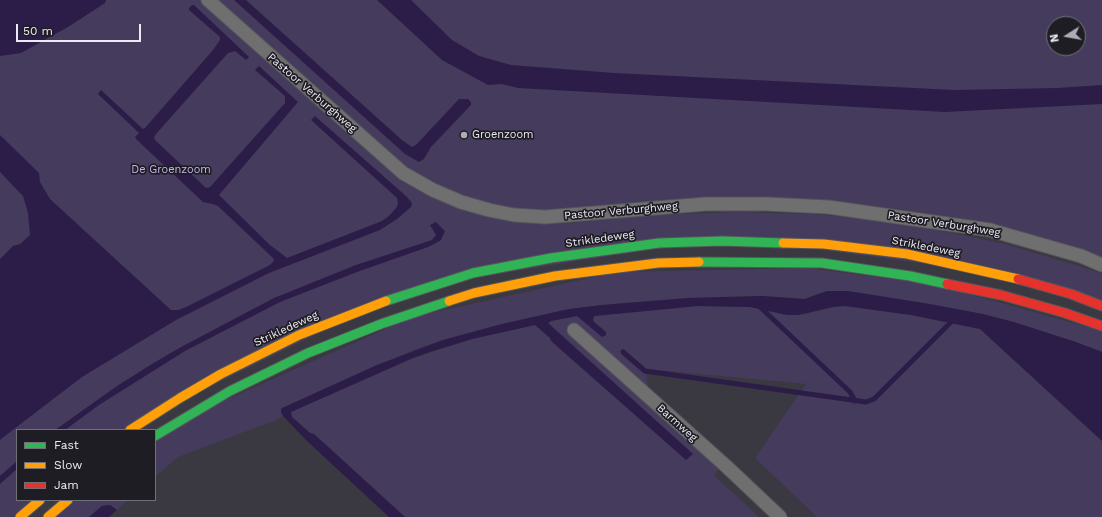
<!DOCTYPE html>
<style>
body{margin:0}
#map{position:relative;width:1102px;height:517px;overflow:hidden;background:#3a3840;font-family:"Work Sans",sans-serif}
canvas{display:block}
.legend{position:absolute;left:16px;top:429px;width:140px;height:72px;box-sizing:border-box;background:#1f1d24;border:1px solid #716f78;margin:0;padding:5px 7px;list-style:none;font-size:12px;color:#edeaf5}
.legend li{display:flex;align-items:center;gap:8px;height:20px}
.legend b{width:20px;border:1px solid #716f78}
.north{position:absolute;left:1046px;top:16px;width:40px;height:40px;box-sizing:border-box;background:#1f1d24;border:1px solid #716f78;border-radius:50%;rotate:259deg;font-size:11px;font-weight:700;line-height:16px;text-align:center;color:#edeaf5}
.north::after{content:'';display:block;margin:auto;width:14px;height:18px;background:#aeacb6;clip-path:polygon(50% 0,100% 100%,50% 72%,0 100%)}
.scale{position:absolute;left:16px;top:24px;width:125px;height:18px;box-sizing:border-box;border:2px solid #edeaf5;border-top:0;padding-left:5px;font-size:12px;line-height:14px;white-space:nowrap;color:#edeaf5;-webkit-text-stroke:3px #1f1d24;paint-order:stroke}
</style>
<div id="map">
<canvas width="1102" height="517"></canvas>
<ul class="legend">
<li><b style="height:5px;background:#30b455"></b>Fast</li>
<li><b style="height:5px;background:#ff9f0a"></b>Slow</li>
<li><b style="height:5px;background:#e5322d"></b>Jam</li>
</ul>
<div class="north">N</div>
<div class="scale">50 m</div>
</div>
<script>
const context = document.querySelector('canvas').getContext('2d');
context.lineJoin = 'round';
function fill(path, color) { context.fillStyle = color; context.fill(path, 'evenodd'); }
const toPath = rows => new Path2D(rows.map(r => 'M' + r).join(''));
function stroke(path, color, width, dash) { context.strokeStyle = color; context.lineWidth = width; context.lineCap = dash ? 'butt' : 'round'; context.setLineDash(dash || []); context.stroke(path); }
function label(font, color, halo, rows, align = 'center') {
  context.font = font + ' "Work Sans",sans-serif'; context.lineWidth = 3.5; context.setLineDash([]); context.textBaseline = 'middle'; context.strokeStyle = halo; context.fillStyle = color; for (const [text, x, y, turn = 0] of rows) {
    context.save(); context.translate(x, y); context.rotate((+turn || 0) * Math.PI / 180); context.textAlign = isNaN(turn) ? turn : align; if (halo) context.strokeText(text, 0, 0); context.fillText(text, 0, 0); context.restore();
  }
}
const green = toPath([
 [0,0,1102,0,1102,259,958,219,898,209,849,203,786,198,733,198,572,209,568,223,655,215,736,212,811,214,868,219,933,229,1005,244,1082,267,1102,274,1102,301,1029,278,728,237,410,288,122,430,17,430,17,500,31,500,13,517,0,517],
 [1054,24,1078,24,1078,48,1054,48],
 [807,268,933,284,1102,331,1102,352,1073,341,819,293,805,299,762,296,688,298,602,305,569,309,502,324,443,340,411,351,281,412,283,416,276,420,178,457,155,477,155,442,219,403,412,317,617,272],
 [698,306,750,307,787,315,806,314,833,307,845,306,911,315,980,329,1102,441,1102,517,817,517,755,458,806,384,646,369,648,390,573,323,568,329,720,468,714,475,759,517,405,517,314,434,310,433,292,417,291,414,291,412,297,409,413,358,472,339,535,325,693,454,547,323,551,321,577,316,606,332,594,322,593,320,594,316],
 [76,500,128,500,117,510,110,505,102,506,89,517,56,517]
]);
const water = toPath([
 [0,0,106,0,105,3,68,27,21,53,0,56],
 [234,0,246,0,402,140,412,147,416,145,459,99,468,99,471,102,471,105,431,147,424,159,419,162,405,154],
 [377,0,411,0,452,40,479,56,511,65,614,73,954,90,1058,88,1102,85,1102,104,945,112,518,88,502,84,488,85,442,60],
 [192,5,194,5,249,57,246,60,235,51,228,53,156,134,154,137,155,140,206,188,210,187,285,103,285,96,255,70,259,66,298,102,219,195,270,245,287,258,382,221,389,216,397,207,398,202,397,198,311,120,315,116,406,196,412,203,411,207,397,219,380,230,269,273,176,320,82,377,14,429,0,440,0,259,13,246,20,244,30,235,28,213,23,196,0,172,0,135,39,173,40,182,50,199,171,310,178,310,186,307,270,265,274,261,273,258,218,206,213,204,203,202,137,140,135,137,139,133,98,94,101,90,143,129,145,128,213,50,220,40,220,37,189,10,189,8],
 [436,222,445,231,441,240,436,243,428,247,357,272,280,302,185,351,99,405,65,430,55,430,117,386,152,364,181,347,274,298,356,265,432,240,436,235,430,225],
 [827,291,848,291,930,304,983,314,1014,322,1073,341,1102,352,1102,441,980,329,911,315,845,306,833,307,798,315,787,315,750,307,698,306,594,316,593,320,594,322,606,332,606,335,602,337,577,316,551,321,548,323,693,454,686,460,551,341,550,338,535,325,472,339,433,351,413,358,291,412,292,417,310,433,314,434,405,517,389,517,306,440,283,416,281,412,281,409,282,408,377,365,443,340,502,324,569,309,602,305,688,298,762,296,805,299],
 [17,461,17,469,0,484,0,476],
 [110,505,117,510,109,517,89,517,102,506]
]);
const stream = toPath([
 [758,305,850,392,855,401],
 [623,352,645,371,866,402,874,399,955,318]
]);
const street = toPath([
 [208,0,403,173,433,190,461,202,489,210,514,215,545,217,706,204,766,204,828,207,990,230,1081,256,1102,265],
 [574,330,726,466,780,517]
]);
const fast = toPath([
 [699,262,822,263,910,276,947,284],
 [386,301,473,273,551,258,659,243,722,241,783,243],
 [155,436,230,391,308,353,381,324,449,301]
]);
const slow = toPath([
 [783,243,824,244,907,254,1018,279],
 [449,301,474,293,555,276,658,263,699,262],
 [130,430,180,398,221,374,299,335,386,301],
 [20,517,40,500],
 [48,517,68,500]
]);
const jam = toPath([
 [1018,279,1071,294,1102,306],
 [947,284,1001,295,1065,313,1102,326]
]);
const markers = [
 [464,135,4,"#aeacb6"]
];
const streetNames = [
 ["Pastoor Verburghweg",312,93,41],
 ["Pastoor Verburghweg",621,211,-5],
 ["Pastoor Verburghweg",944,224,9],
 ["Strikledeweg",600,239,-8],
 ["Strikledeweg",926,247,11],
 ["Strikledeweg",286,329,-25],
 ["Barmweg",677,423,42]
];
const poiNames = [
 ["Groenzoom",472,135]
];
const parkNames = [
 ["De Groenzoom",171,170]
];
fill(green, '#453b5d');
fill(water, '#2c1d48');
stroke(stream, '#2c1d48', 5);
stroke(street, '#57555c', 15);
stroke(fast, '#57555c', 11);
stroke(slow, '#57555c', 11);
stroke(jam, '#57555c', 11);
stroke(street, '#706f70', 13);
stroke(fast, '#30b455', 9);
stroke(slow, '#ff9f0a', 9);
stroke(jam, '#e5322d', 9);
for (const [x, y, r, color] of markers) { const dot = new Path2D(); dot.arc(x, y, r, 0, 2 * Math.PI); context.fillStyle = color; context.fill(dot); stroke(dot, '#1f1d24', 1.5); }
label('11px', '#edeaf5', '#1f1d24', streetNames);
label('11px', '#edeaf5', '#1f1d24', poiNames, 'left');
label('11px', '#c7b5f6', '#1f1d24', parkNames);
</script>
